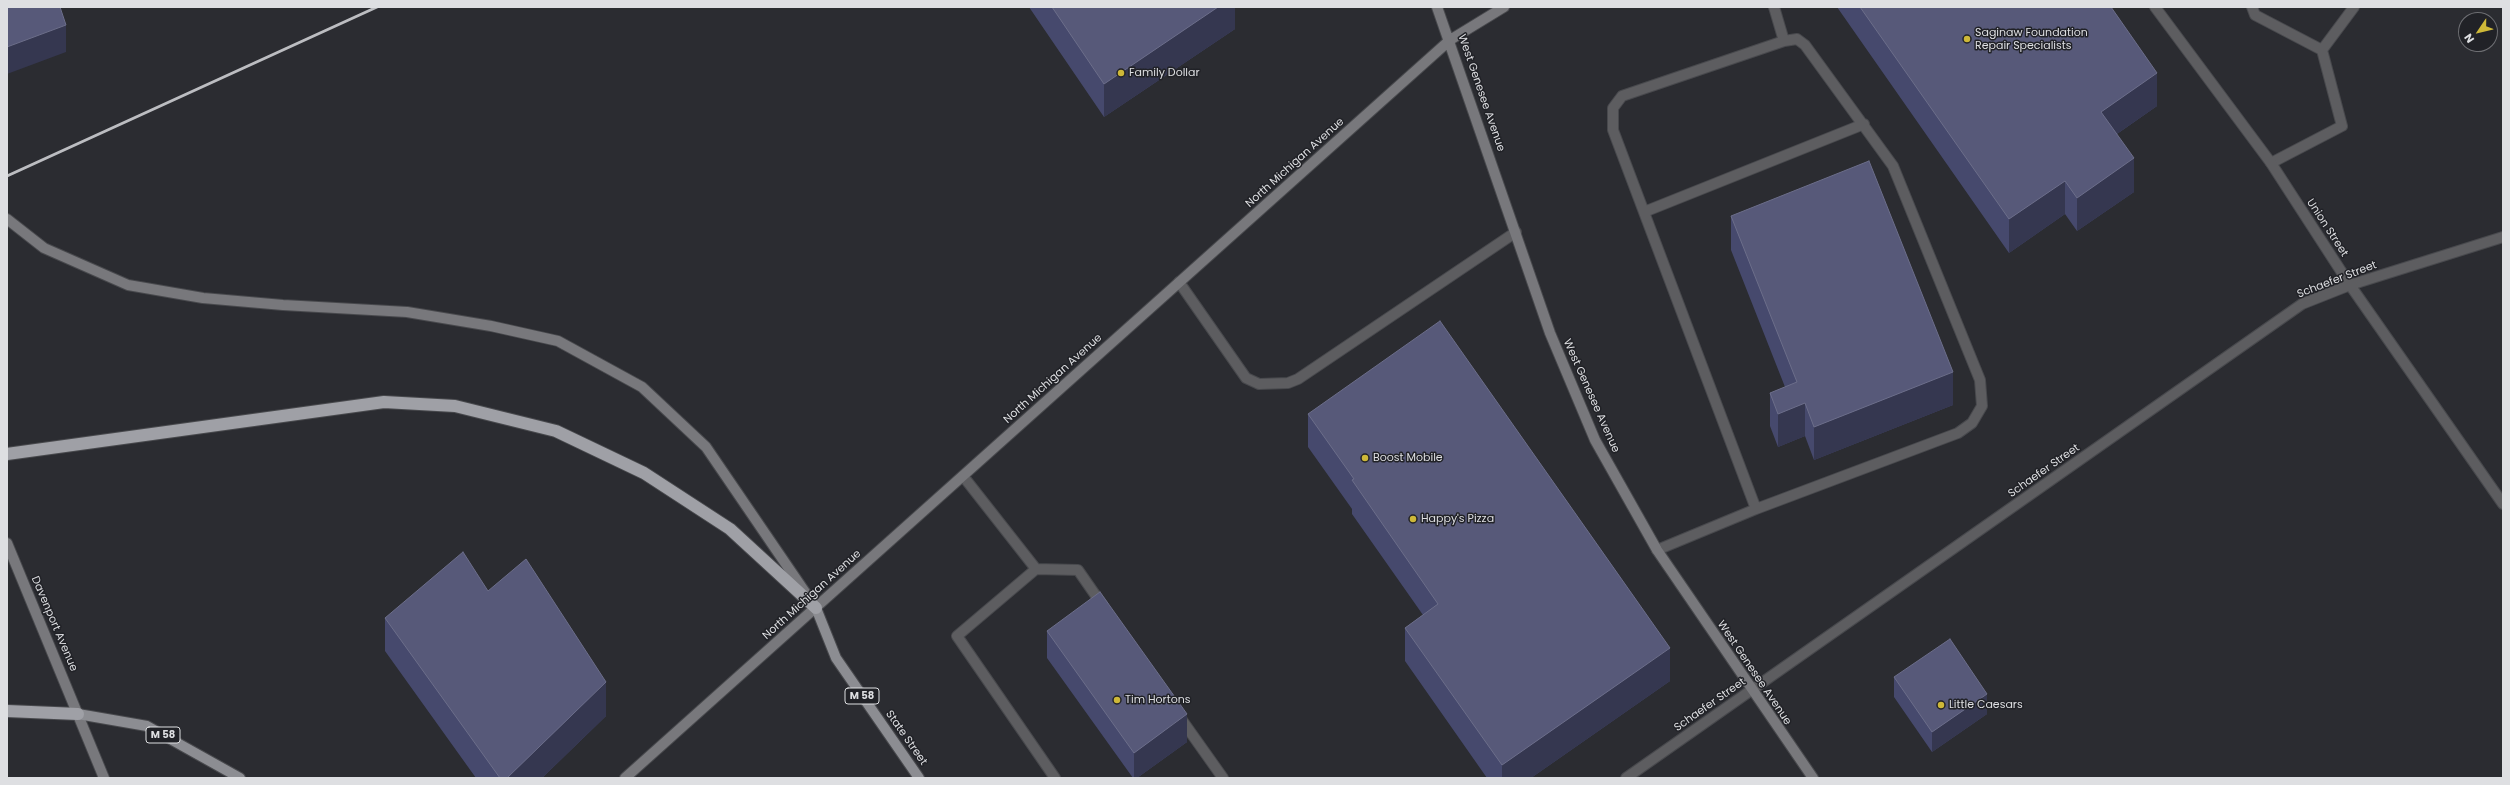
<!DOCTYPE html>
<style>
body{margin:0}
#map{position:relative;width:2510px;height:785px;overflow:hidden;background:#2b2c31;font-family:Poppins,sans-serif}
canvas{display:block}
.frame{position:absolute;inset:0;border:8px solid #dedfe2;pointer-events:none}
.north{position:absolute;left:2458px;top:12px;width:40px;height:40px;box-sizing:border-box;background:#212227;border:1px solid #6d6e72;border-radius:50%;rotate:235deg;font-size:11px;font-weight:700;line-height:16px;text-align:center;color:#dedfe2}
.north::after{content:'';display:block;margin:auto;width:14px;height:18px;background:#ceb838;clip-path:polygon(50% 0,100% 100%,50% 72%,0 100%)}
</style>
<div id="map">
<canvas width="2510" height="785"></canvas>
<div class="frame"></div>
<div class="north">N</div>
</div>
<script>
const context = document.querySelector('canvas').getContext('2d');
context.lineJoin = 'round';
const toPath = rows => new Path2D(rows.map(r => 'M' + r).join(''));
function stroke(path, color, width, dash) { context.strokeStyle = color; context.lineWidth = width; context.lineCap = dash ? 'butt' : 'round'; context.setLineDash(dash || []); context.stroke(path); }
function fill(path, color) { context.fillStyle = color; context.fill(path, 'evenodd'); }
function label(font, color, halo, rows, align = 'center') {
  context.font = font + ' Poppins,sans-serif'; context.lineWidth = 3; context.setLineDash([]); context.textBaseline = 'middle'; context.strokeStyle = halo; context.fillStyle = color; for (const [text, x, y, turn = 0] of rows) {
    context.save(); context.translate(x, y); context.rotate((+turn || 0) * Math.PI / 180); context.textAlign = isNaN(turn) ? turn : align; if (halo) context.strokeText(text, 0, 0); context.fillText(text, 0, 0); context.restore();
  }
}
const lane = toPath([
 [2252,7,2255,15,2322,50,2342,126,2271,163],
 [2322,50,2354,7],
 [1644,212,1864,124],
 [1179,282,1246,378,1259,384,1288,383,1298,379,1516,232],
 [963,476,1036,569,957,636,1055,778],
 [1756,509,1958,433,1972,423,1982,406,1980,380,1893,166,1805,45,1797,39,1784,41],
 [1657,550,1756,509,1613,130,1613,108,1622,96,1784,41,1774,7],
 [1036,569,1078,570,1103,606],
 [1179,716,1223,778]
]);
const street = toPath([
 [2155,7,2271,163,2350,285,2503,504],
 [1626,778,2302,304,2350,285,2503,237]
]);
const secondary = toPath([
 [1437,7,1550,333,1595,440,1657,550,1813,778],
 [7,219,44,248,128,285,203,298,283,305,407,312,491,326,558,341,642,387,706,447,807,595],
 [7,543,104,778],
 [625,778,1450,40,1504,7]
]);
const primary = toPath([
 [816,608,836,658,919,778],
 [78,714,147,726,240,778]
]);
const highway = toPath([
 [7,454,384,402,455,406,556,431,644,473,730,529,816,608],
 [7,711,78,714]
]);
const rail = toPath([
 [7,176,377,7]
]);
const wall = toPath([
 [1029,7,1235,7,1235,29,1104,117],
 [1837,7,2111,7,2157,106,2117,134,2134,192,2077,231,2065,214,2009,253],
 [1731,216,1953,405,1814,460,1805,436,1778,447,1770,426,1770,393,1785,387,1731,250],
 [1308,414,1670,681,1531,778,1487,778,1405,661,1405,628,1423,615,1352,514,1352,509,1308,447],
 [488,591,606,716,542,778,476,778,385,651,385,618],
 [1047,631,1187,742,1137,778,1133,778,1047,658],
 [1894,677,1987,714,1932,752,1894,697]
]);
const shadedWall = toPath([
 [1218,7,1235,7,1235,29,1104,117,1104,84],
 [66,25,66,52,7,74,7,47],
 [2157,73,2157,106,2101,145,2101,112],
 [2134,158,2134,192,2077,231,2077,198],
 [2065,181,2065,214,2009,253,2009,219],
 [1953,372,1953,405,1814,460,1814,427],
 [1805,403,1805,436,1778,447,1778,414],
 [1670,648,1670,681,1531,778,1502,778,1502,765],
 [606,682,606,716,542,778,507,778],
 [1987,694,1987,714,1932,752,1932,732],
 [1187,714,1187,742,1137,778,1134,778,1134,753]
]);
const building = toPath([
 [7,7,60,7,66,25,7,47,7,7],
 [1052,7,1218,7,1104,84,1052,7],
 [1860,7,2111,7,2157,73,2101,112,2134,158,2077,198,2065,181,2009,219,1860,7],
 [1869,161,1953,372,1814,427,1805,403,1778,414,1770,393,1797,382,1731,216,1869,161],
 [1440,321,1670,648,1502,765,1405,628,1438,604,1352,480,1354,479,1308,414,1440,321],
 [463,552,488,591,526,559,606,682,507,778,500,778,385,618,463,552],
 [1100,592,1187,714,1134,753,1047,631,1100,592],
 [1950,639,1987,694,1932,732,1894,677,1950,639]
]);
const markers = [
 [1967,39,4,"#ceb838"],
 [1121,73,4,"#ceb838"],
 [1365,458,4,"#ceb838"],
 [1413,519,4,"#ceb838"],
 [1117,700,4,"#ceb838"],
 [1941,705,4,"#ceb838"]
];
const shields = [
 [862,696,34],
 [163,735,34]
];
const shieldNames = [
 ["M 58",862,696],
 ["M 58",163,735]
];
const poiNames = [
 ["Saginaw Foundation",1975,33],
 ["Repair Specialists",1975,46],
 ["Family Dollar",1129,73],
 ["Boost Mobile",1373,458],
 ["Happy's Pizza",1421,519],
 ["Tim Hortons",1125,700],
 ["Little Caesars",1949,705]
];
const streetNames = [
 ["West Genesee Avenue",1481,93,71],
 ["North Michigan Avenue",1295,163,-42],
 ["Union Street",2327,228,57],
 ["Schaefer Street",2337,280,-21],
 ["North Michigan Avenue",1053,379,-42],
 ["West Genesee Avenue",1591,396,66],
 ["Schaefer Street",2044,471,-35],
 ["North Michigan Avenue",812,595,-42],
 ["Davenport Avenue",54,624,67],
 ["West Genesee Avenue",1754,673,56],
 ["Schaefer Street",1710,705,-35],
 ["State Street",906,738,55]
];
stroke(lane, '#48494d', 12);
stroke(street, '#48494d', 12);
stroke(secondary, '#48494d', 12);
stroke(primary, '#48494d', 12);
stroke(highway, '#48494d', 14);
stroke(lane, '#5d5d60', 10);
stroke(street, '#5d5d60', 10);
stroke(secondary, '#78787c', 10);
stroke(primary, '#8c8d92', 10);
stroke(highway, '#9fa0a6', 12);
stroke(rail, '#bcbdc1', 3);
fill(wall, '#46496d');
fill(shadedWall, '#353750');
fill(building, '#575979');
stroke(building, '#6c6e8a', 1);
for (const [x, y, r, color] of markers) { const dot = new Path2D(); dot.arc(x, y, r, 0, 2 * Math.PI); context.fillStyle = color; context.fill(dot); stroke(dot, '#212227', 1.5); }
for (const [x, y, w] of shields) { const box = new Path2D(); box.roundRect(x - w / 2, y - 8, w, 16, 3); context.fillStyle = '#212227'; context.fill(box); stroke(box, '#dedfe2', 1); }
label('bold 10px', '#dedfe2', null, shieldNames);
label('11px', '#dedfe2', '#212227', poiNames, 'left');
label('11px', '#dedfe2', '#212227', streetNames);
</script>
